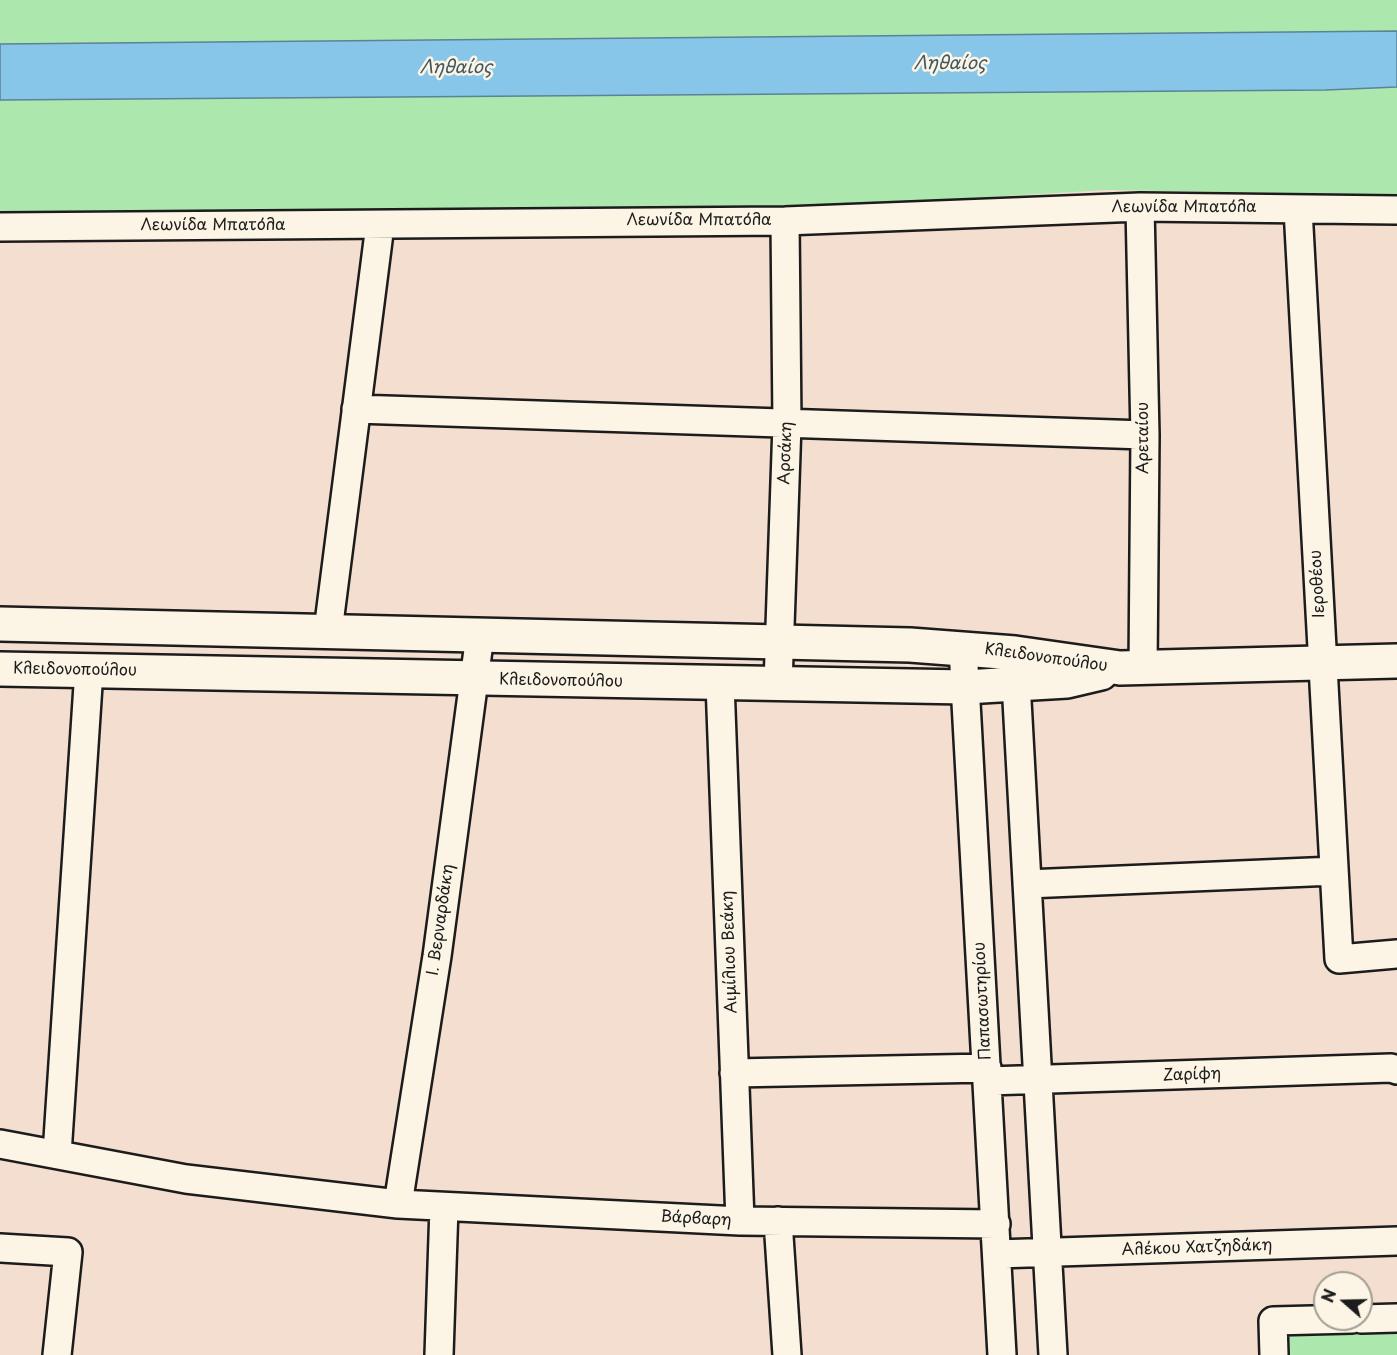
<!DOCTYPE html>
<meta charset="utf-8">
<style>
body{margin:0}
#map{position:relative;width:1397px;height:1355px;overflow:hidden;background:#f4decf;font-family:"Playpen Sans",sans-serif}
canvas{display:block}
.north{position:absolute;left:1313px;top:1271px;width:60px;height:60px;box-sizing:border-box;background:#fcf5e5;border:2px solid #a29e95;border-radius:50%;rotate:290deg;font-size:16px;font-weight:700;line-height:24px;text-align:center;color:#1c1c1c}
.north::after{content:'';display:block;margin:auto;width:21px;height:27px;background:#1c1c1c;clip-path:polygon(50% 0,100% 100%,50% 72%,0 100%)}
</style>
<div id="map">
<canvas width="1397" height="1355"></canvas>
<div class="north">N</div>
</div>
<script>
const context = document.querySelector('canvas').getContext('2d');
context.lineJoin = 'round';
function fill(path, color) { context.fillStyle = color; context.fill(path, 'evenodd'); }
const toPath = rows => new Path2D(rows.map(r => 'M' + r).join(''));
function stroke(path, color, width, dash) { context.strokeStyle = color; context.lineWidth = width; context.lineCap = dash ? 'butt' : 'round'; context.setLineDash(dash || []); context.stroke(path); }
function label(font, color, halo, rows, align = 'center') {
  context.font = font + ' "Playpen Sans",sans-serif'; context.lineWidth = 5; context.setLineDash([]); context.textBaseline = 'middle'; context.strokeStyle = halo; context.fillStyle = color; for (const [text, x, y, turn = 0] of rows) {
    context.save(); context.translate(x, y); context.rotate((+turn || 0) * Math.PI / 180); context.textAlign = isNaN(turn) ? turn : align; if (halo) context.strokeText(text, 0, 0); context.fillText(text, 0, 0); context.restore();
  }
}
const green = toPath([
 [0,0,1397,0,1397,31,0,44],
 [1397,87,1397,195,1107,190,800,208,608,207,185,214,0,213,0,100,1326,90],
 [1397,1324,1397,1355,1283,1355,1287,1328]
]);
const water = toPath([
 [1397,31,1397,87,1326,90,0,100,0,44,1397,31]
]);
const minor = toPath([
 [1140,207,1145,435,1143,669],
 [1298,209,1339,959,1397,954],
 [0,227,785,221,1140,207,1397,210],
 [356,409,1145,435],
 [328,631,380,225],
 [963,648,1002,1355],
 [1015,664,1053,1355],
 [720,683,740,1221],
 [778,684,787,424,785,221],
 [1027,884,1334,871],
 [734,1073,987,1068],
 [988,1081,1391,1068,1397,1070],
 [0,1144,186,1179,398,1204,740,1221,996,1224],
 [57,1154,89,670],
 [398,1204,437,956,480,635],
 [778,1221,787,1355],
 [0,1248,68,1252,57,1355],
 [997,1254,1397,1241],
 [1361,1319,1397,1318],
 [439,1355,444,1207],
 [1274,1355,1273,1321,1352,1319]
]);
const tertiary = toPath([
 [0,624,910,645,1015,653,1120,668,1397,661],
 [0,669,965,687,1067,681,1101,673]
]);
const streetNames = [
 ["Λεωνίδα Μπατόλα",1184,208],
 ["Λεωνίδα Μπατόλα",699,221],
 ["Λεωνίδα Μπατόλα",213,226],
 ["Αρεταίου",1144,438,-90],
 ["Αρσάκη",786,453,-88],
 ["Ιεροθέου",1318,584,-93],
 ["Κλειδονοπούλου",1046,658,8],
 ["Κλειδονοπούλου",75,670,1],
 ["Κλειδονοπούλου",561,681,1],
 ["Ι. Βερναρδάκη",441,920,-82],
 ["Αιμίλιου Βεάκη",730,952,-92],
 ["Παπασωτηρίου",983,1001,-93],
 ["Ζαρίφη",1192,1075,-2],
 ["Βάρβαρη",696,1219,3],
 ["Αλέκου Χατζηδάκη",1197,1248,-2]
];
const waterNames = [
 ["Ληθαίος",950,64],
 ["Ληθαίος",456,68]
];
fill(green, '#ace8ae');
fill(water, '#87c6e8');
stroke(water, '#5c8296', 1.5);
stroke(minor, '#1c1c1c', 32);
stroke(tertiary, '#1c1c1c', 38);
stroke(minor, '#fcf5e5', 27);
stroke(tertiary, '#fcf5e5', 33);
label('16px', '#1c1c1c', '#fcf5e5', streetNames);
label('italic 18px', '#415863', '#fcf5e5', waterNames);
</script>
